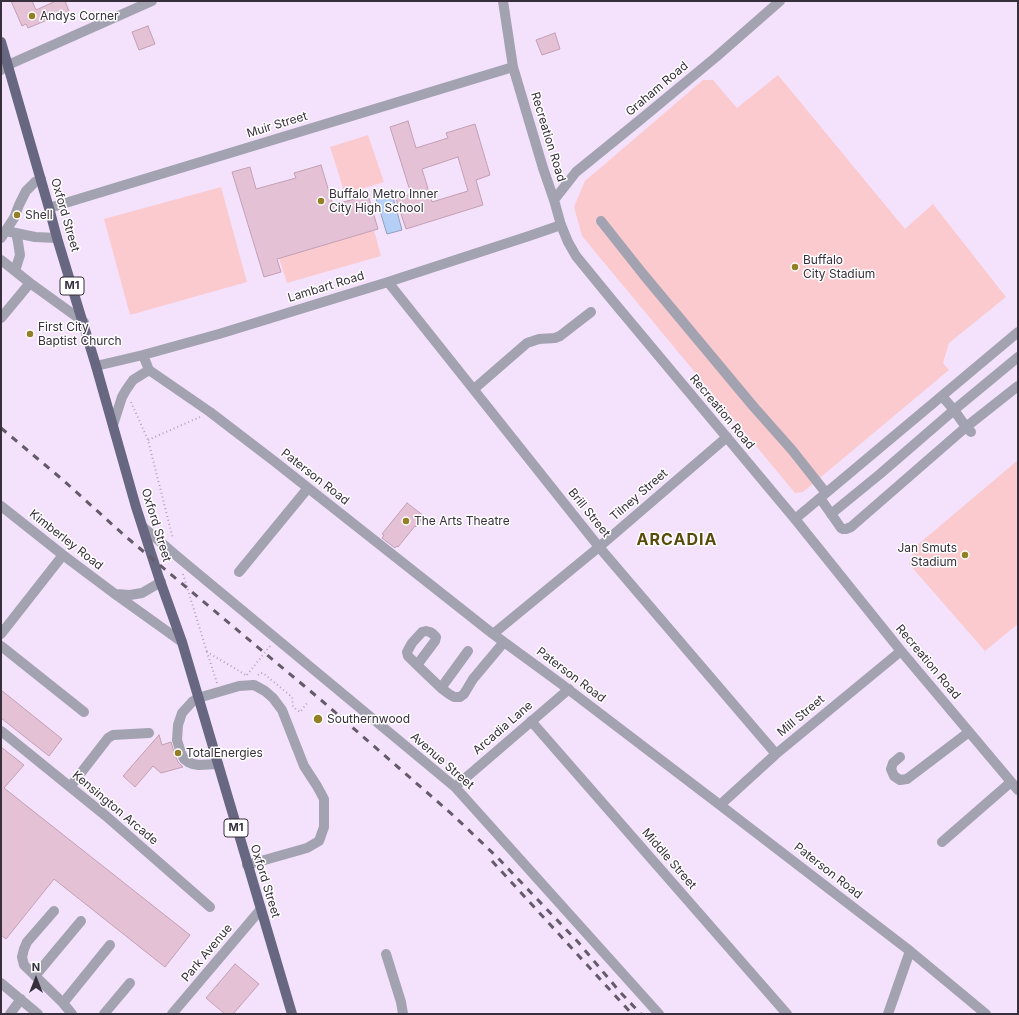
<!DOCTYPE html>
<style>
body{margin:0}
#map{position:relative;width:1019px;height:1015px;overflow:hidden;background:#f4e2fc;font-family:Inter,sans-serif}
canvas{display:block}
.frame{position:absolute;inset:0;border:2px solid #372f3b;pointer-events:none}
.north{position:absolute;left:16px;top:959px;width:40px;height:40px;-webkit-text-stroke:3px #fff;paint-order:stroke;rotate:0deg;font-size:11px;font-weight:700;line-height:16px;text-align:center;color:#372f3b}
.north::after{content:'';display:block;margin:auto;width:14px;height:18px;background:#372f3b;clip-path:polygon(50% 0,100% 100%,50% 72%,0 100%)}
</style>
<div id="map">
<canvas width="1019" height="1015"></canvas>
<div class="frame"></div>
<div class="north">N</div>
</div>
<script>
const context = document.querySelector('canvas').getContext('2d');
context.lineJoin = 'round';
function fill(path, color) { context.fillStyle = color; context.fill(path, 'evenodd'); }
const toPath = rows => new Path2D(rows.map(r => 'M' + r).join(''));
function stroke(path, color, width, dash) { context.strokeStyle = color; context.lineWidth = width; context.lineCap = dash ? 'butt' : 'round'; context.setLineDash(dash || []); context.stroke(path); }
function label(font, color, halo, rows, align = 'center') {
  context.font = font + ' Inter,sans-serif'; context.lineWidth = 3; context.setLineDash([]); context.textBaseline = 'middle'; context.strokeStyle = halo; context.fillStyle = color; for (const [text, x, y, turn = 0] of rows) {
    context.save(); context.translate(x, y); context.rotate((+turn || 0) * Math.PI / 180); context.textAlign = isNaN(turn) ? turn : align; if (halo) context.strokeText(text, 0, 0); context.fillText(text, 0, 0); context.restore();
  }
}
const green = toPath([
 [778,75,905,229,933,204,1006,297,949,343,943,363,949,370,803,492,795,493,582,236,574,207,585,181,703,80,713,80,737,108],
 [368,135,384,182,345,194,330,147],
 [221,187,247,282,130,315,104,219],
 [374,230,381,256,287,283,279,258],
 [1018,460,1018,624,985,651,909,564,915,547]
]);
const water = toPath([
 [391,190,402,230,387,234,375,195,391,190]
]);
const building = toPath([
 [11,1,32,1,36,10,56,1,65,1,69,11,28,28,26,24,22,26,11,1],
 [148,26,155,44,139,50,132,32,148,26],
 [555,33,560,49,542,55,536,40,555,33],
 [408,121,416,148,448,138,446,133,475,124,490,175,476,180,483,205,406,229,396,199,411,194,390,127,408,121],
 [458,157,468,191,432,202,422,169,458,157],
 [321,165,333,205,368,195,378,229,277,259,281,272,264,277,232,172,250,167,256,189,296,178,294,173,321,165],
 [407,503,424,516,416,527,415,526,398,547,397,546,395,548,382,538,384,535,382,534,407,503],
 [1,690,62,739,49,756,1,718,1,690],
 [159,735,162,745,171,742,175,755,178,762,183,767,161,773,153,766,135,787,123,776,159,735],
 [1,747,24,765,4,788,190,935,165,967,54,879,6,939,1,935,1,747],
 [235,964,259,984,233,1014,225,1014,206,998,235,964]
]);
const path = toPath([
 [131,402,148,440,173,539],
 [148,440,200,417],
 [183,574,207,652],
 [247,675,270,646],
 [258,675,260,673,263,673,292,697,293,707,300,712,308,702],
 [217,683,207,652,246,675]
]);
const minor = toPath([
 [503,1,513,67,543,168,554,200,561,225,568,242,576,256,612,300,795,519,901,651,1018,790],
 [1,70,8,65,152,1],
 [554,200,576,172,640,120,716,57,780,1],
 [49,208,513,67],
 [601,221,643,274,753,406,792,450,826,493],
 [6,231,35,237,57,238],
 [1,238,14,218,19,205,26,191,35,182,41,179],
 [1,260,30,283,84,322],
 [15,271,20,255,18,242,16,233],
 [388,282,599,547,776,754],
 [1,318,30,283],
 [143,355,149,370,210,412,274,461,493,634,560,683,720,805,910,951,986,1014],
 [96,366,143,355,219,334,388,282,529,236,561,225],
 [474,389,527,343,539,339,555,338,560,336,591,312],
 [942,396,954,410,966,427,971,432],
 [113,425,122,397,126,390,133,380,149,370],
 [820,498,841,528,843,529,846,529,851,527,966,427,1018,386],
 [1,506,63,555,115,594,182,642],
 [831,514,880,474,954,410,1018,357],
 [795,519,1018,332],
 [143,527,178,557,455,787,659,1014],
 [239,572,308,488],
 [115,594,130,595,142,593,161,582],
 [1,634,63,555],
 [493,634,599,547,727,437],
 [1,646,84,712],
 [417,665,435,641,436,637,433,634,430,632,426,631,422,632,412,643,407,652,408,656,417,665,441,688,449,694,454,697,460,697,464,694,473,679,504,642],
 [441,688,468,651],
 [531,721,787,1014],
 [1,731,106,816,210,907],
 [900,757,893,763,891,769,894,776,900,780,907,779,969,732],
 [218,764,199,765,193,764,188,762,184,759,181,753,177,740,178,725,182,713,192,702,198,698,239,686,254,685,265,691,273,698,282,710,304,766,317,786,324,799,324,827,319,841,307,848,247,865],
 [70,787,108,738,113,735,149,733],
 [455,787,569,689],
 [720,805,776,754,901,651],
 [942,842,1011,782],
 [54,911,27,942,24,949,22,957,24,965,63,1003,72,1014],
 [386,954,401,1002,403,1014],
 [35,976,81,921],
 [1,983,38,1014],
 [63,1003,110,945],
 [10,1014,21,999],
 [104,1014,130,983],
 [172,1014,261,909],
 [888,1014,910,951]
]);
const major = toPath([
 [1,42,49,208,57,238,96,366,136,507,159,578,182,642,292,1014]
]);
const rail = toPath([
 [1,428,63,480,125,536,321,700,454,816,498,858,578,942,620,992,641,1014],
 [492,861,632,1014]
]);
const markers = [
 [32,16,4,"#927f26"],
 [321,201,4,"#927f26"],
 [17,215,4,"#927f26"],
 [795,267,4,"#927f26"],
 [30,334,4,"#927f26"],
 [406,521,4,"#927f26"],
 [965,555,4,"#927f26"],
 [318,719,5,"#927f26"],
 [178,753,4,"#927f26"]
];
const shields = [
 [72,286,24],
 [236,828,24]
];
const shieldNames = [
 ["M1",72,286],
 ["M1",236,828]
];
const poiNames = [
 ["Andys Corner",40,16],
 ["Buffalo Metro Inner",329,194],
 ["City High School",329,208],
 ["Shell",25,215],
 ["Buffalo",803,260],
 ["City Stadium",803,274],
 ["First City",38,327],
 ["Baptist Church",38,341],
 ["The Arts Theatre",414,521],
 ["Jan Smuts",957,548,"right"],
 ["Stadium",957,562,"right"],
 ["Southernwood",327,719],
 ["TotalEnergies",186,753]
];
const streetNames = [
 ["Graham Road",657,89,-40],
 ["Muir Street",277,125,-17],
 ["Recreation Road",548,137,73],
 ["Oxford Street",65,215,74],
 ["Lambart Road",326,287,-17],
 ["Recreation Road",722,412,50],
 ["Paterson Road",315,477,38],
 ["Tilney Street",639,495,-41],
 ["Brill Street",589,513,51],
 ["Oxford Street",156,525,73],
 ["Kimberley Road",66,540,38],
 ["Recreation Road",928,662,50],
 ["Paterson Road",571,675,37],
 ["Mill Street",801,716,-40],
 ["Arcadia Lane",503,728,-41],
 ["Avenue Street",442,761,41],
 ["Kensington Arcade",115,808,40],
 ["Middle Street",669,859,49],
 ["Paterson Road",828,871,38],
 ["Oxford Street",265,881,73],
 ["Park Avenue",207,953,-50]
];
const districtNames = [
 ["ARCADIA",677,540]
];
fill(green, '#fbcacf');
fill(water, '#b5cff7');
stroke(water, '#8f9fbf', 1);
fill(building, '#e5c1d5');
stroke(building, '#c29fb3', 1);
stroke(path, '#b2a3b8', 2, [1, 3]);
stroke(minor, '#a2a2b1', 10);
stroke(major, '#676781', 10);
stroke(rail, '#645a69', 3, [7, 7]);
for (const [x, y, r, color] of markers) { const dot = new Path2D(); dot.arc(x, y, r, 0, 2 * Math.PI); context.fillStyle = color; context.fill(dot); stroke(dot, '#fff', 1.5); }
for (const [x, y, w] of shields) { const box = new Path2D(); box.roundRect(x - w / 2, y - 9, w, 18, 3); context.fillStyle = '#fff'; context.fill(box); stroke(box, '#372f3b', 1); }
label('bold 11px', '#372f3b', null, shieldNames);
label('12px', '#372f3b', '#fff', poiNames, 'left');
label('12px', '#372f3b', '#fff', streetNames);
context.letterSpacing = '1px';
label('bold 16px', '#584b0a', '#fff', districtNames);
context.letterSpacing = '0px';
</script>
